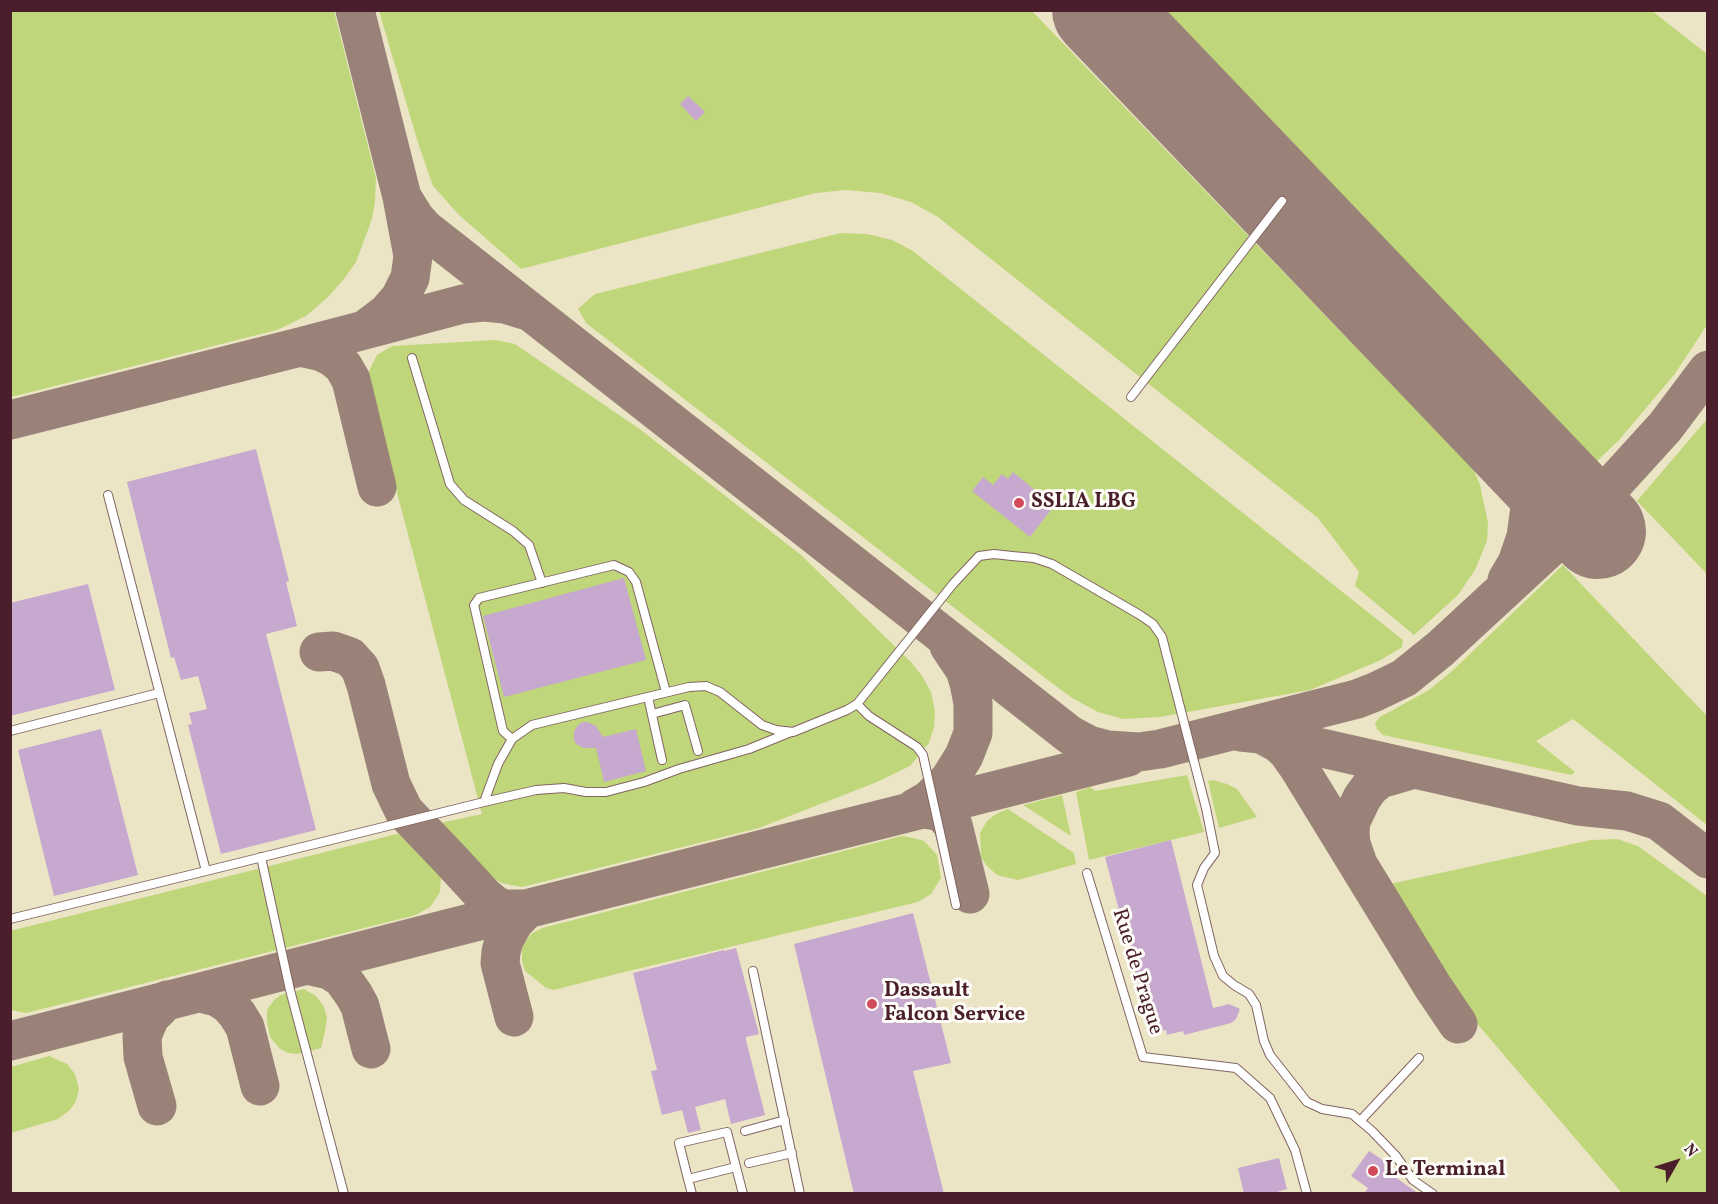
<!DOCTYPE html>
<style>
body{margin:0}
#map{position:relative;width:1718px;height:1204px;overflow:hidden;background:#ebe5c6;font-family:Vollkorn,serif}
canvas{display:block}
.frame{position:absolute;inset:0;border:12px solid #4a1f2b;pointer-events:none}
.north{position:absolute;left:1646px;top:1132px;width:60px;height:60px;-webkit-text-stroke:4px #fdfcf7;paint-order:stroke;rotate:51deg;font-size:16px;font-weight:700;line-height:24px;text-align:center;color:#4a1f2b}
.north::after{content:'';display:block;margin:auto;width:21px;height:27px;background:#4a1f2b;clip-path:polygon(50% 0,100% 100%,50% 72%,0 100%)}
</style>
<div id="map">
<canvas width="1718" height="1204"></canvas>
<div class="frame"></div>
<div class="north">N</div>
</div>
<script>
const context = document.querySelector('canvas').getContext('2d');
context.lineJoin = 'round';
function fill(path, color) { context.fillStyle = color; context.fill(path, 'evenodd'); }
const toPath = rows => new Path2D(rows.map(r => 'M' + r).join(''));
function stroke(path, color, width, dash) { context.strokeStyle = color; context.lineWidth = width; context.lineCap = dash ? 'butt' : 'round'; context.setLineDash(dash || []); context.stroke(path); }
function label(font, color, halo, rows, align = 'center') {
  context.font = font + ' Vollkorn,serif'; context.lineWidth = 6; context.setLineDash([]); context.textBaseline = 'middle'; context.strokeStyle = halo; context.fillStyle = color; for (const [text, x, y, turn = 0] of rows) {
    context.save(); context.translate(x, y); context.rotate((+turn || 0) * Math.PI / 180); context.textAlign = isNaN(turn) ? turn : align; if (halo) context.strokeText(text, 0, 0); context.fillText(text, 0, 0); context.restore();
  }
}
const green = toPath([
 [11,10,334,11,376,178,375,202,372,219,356,262,344,279,328,297,306,316,277,330,11,397],
 [379,11,1032,11,1474,470,1480,485,1488,523,1487,541,1475,570,1458,595,1414,635,1355,586,1359,572,1318,518,938,217,911,202,880,193,846,190,816,193,521,269,459,215,433,186,419,146],
 [1166,11,1652,11,1707,54,1707,325,1674,375,1619,440,1597,461],
 [841,233,867,234,892,240,913,251,1403,640,1402,647,1381,660,1310,690,1160,717,1123,719,1098,712,1072,698,1045,678,586,323,578,309,595,294],
 [496,340,515,344,641,430,801,555,911,662,922,676,931,692,935,712,934,727,929,743,910,766,877,782,759,828,522,887,501,883,480,869,440,823,482,814,369,387,368,373,377,355,392,346],
 [1707,419,1707,574,1637,501],
 [1563,565,1707,716,1707,825,1573,719,1536,741,1575,772,1571,775,1383,735,1377,729,1375,723,1380,717,1429,690,1451,672],
 [1187,775,1204,832,1089,860,1076,792,1090,787,1095,791],
 [1213,780,1227,784,1237,789,1257,817,1219,828,1208,781],
 [1062,795,1071,836,1023,805],
 [1008,809,1074,853,1076,864,1018,880,997,875,987,866,981,857,980,833,987,821,996,814],
 [397,834,407,837,441,877,440,892,430,907,416,915,26,1013,11,1010,10,931],
 [902,836,914,838,924,841,937,855,941,878,931,894,918,902,616,974,554,990,546,988,525,971,522,961,522,947,531,934,542,928],
 [1617,839,1638,846,1707,896,1707,1193,1622,1193,1468,1013,1390,884,1591,840],
 [304,989,316,996,324,1007,327,1018,325,1031,321,1048,297,1054,288,1053,279,1048,270,1037,267,1022,267,1010,274,1000,281,995],
 [49,1056,67,1064,75,1074,79,1089,76,1101,70,1110,58,1119,11,1133,11,1067]
]);
const taxiway = toPath([
 [355,10,402,197,413,256,410,278,400,298,387,313,366,329],
 [402,197,415,218,425,229,560,335,1070,735,1089,745,1108,750,1139,752,1160,749,1357,699,1375,692,1404,678,1440,649,1584,516,1665,427,1708,370],
 [300,347,322,352,332,357,343,366,351,380,377,487],
 [10,420,300,347,463,304,484,302,505,304,528,311],
 [1507,580,1517,563,1526,537,1530,507,1528,482,1521,459,1512,441],
 [319,652,333,651,350,657,360,668,366,685,391,784,404,811,449,858,485,897,495,905,503,909,527,909],
 [1241,732,1260,734,1578,806,1627,811,1659,821,1708,859],
 [1265,736,1278,743,1287,751,1299,768,1433,987,1458,1024],
 [915,808,929,800,949,780,964,756,973,733,973,703,969,683,965,670,949,646],
 [920,809,932,810,943,813,953,825,970,894],
 [1357,861,1351,844,1350,833,1351,821,1362,798,1370,787,1380,779,1414,769],
 [307,965,329,970,342,978,354,995,360,1006,371,1049],
 [201,993,217,997,228,1004,237,1014,245,1027,260,1086],
 [514,1017,500,963,501,952,504,940,514,922,527,909],
 [10,1041,447,929,1128,757],
 [157,1106,143,1057,142,1036,150,1017,167,1000]
]);
const runway = toPath([
 [1100,10,1598,531]
]);
const building = toPath([
 [688,96,705,112,696,121,680,104],
 [256,449,289,581,286,582,297,626,266,634,316,830,221,854,188,725,192,724,189,713,207,709,198,676,181,680,174,657,171,658,127,482],
 [1013,472,1054,506,1030,537,972,491,983,477,993,485,1002,474,1008,479],
 [624,578,646,660,504,697,483,616],
 [88,584,115,690,10,716,10,603],
 [583,722,588,722,596,726,603,737,636,729,646,771,604,782,596,748,584,748,576,744,574,740,574,731,579,724],
 [101,729,138,875,54,896,18,750],
 [1171,840,1213,1008,1229,1004,1240,1009,1236,1019,1231,1023,1184,1035,1183,1031,1167,1035,1166,1030,1161,1031,1156,1011,1146,1013,1105,857],
 [913,913,951,1063,913,1071,944,1194,854,1194,794,944],
 [736,948,759,1034,746,1037,746,1040,765,1115,731,1124,725,1099,695,1107,701,1130,688,1133,682,1110,662,1115,651,1071,657,1070,633,973,724,950,724,951],
 [1369,1151,1395,1168,1391,1174,1419,1194,1364,1194,1368,1188,1351,1176],
 [1279,1158,1287,1189,1270,1194,1244,1194,1238,1168]
]);
const service = toPath([
 [412,358,450,484,464,500,513,531,529,545,542,583],
 [1131,397,1282,201],
 [108,495,206,871,484,802,498,764,512,739,532,725,689,687,706,686,720,692,762,725,776,730,793,732,847,710,857,704,953,584,979,556,994,554,1012,556,1034,558,1052,564,1140,615,1153,624,1162,637,1206,808,1215,853,1204,868,1197,885,1214,956,1223,976,1234,985,1249,994,1256,1005,1264,1041,1270,1055,1307,1102,1322,1109,1352,1114,1372,1131,1396,1156,1413,1180,1433,1194],
 [648,697,662,760],
 [857,704,869,716,917,747,923,755,956,905],
 [652,714,685,705,698,751],
 [10,731,159,693],
 [512,739,503,731,474,605,479,598,614,565,629,572,636,582,666,692],
 [484,802,536,790,564,788,586,792,606,792,644,782,679,769,749,749,791,732],
 [261,857,290,990,344,1194],
 [1087,873,1143,1057,1236,1068,1270,1098,1295,1150,1307,1194],
 [10,919,206,871],
 [753,971,800,1194],
 [1361,1120,1419,1058],
 [745,1131,785,1120],
 [749,1163,792,1153],
 [688,1179,679,1143,727,1132,736,1167],
 [692,1194,688,1179,736,1167,743,1194]
]);
const markers = [
 [1019,503,6,"#d1495b"],
 [872,1004,6,"#d1495b"],
 [1373,1171,6,"#d1495b"]
];
const poiNames = [
 ["SSLIA LBG",1031,503],
 ["Dassault",884,992],
 ["Falcon Service",884,1016],
 ["Le Terminal",1385,1171]
];
const streetNames = [
 ["Rue de Prague",1136,972,73]
];
fill(green, '#c0d67a');
stroke(taxiway, '#9a8278', 39);
stroke(runway, '#9a8278', 96);
fill(building, '#c7a8ce');
stroke(service, '#826461', 10);
stroke(service, '#fff', 8);
for (const [x, y, r, color] of markers) { const dot = new Path2D(); dot.arc(x, y, r, 0, 2 * Math.PI); context.fillStyle = color; context.fill(dot); stroke(dot, '#fdfcf7', 2); }
label('bold 21px', '#4a1f2b', '#fdfcf7', poiNames, 'left');
label('21px', '#4a1f2b', '#fdfcf7', streetNames);
</script>
